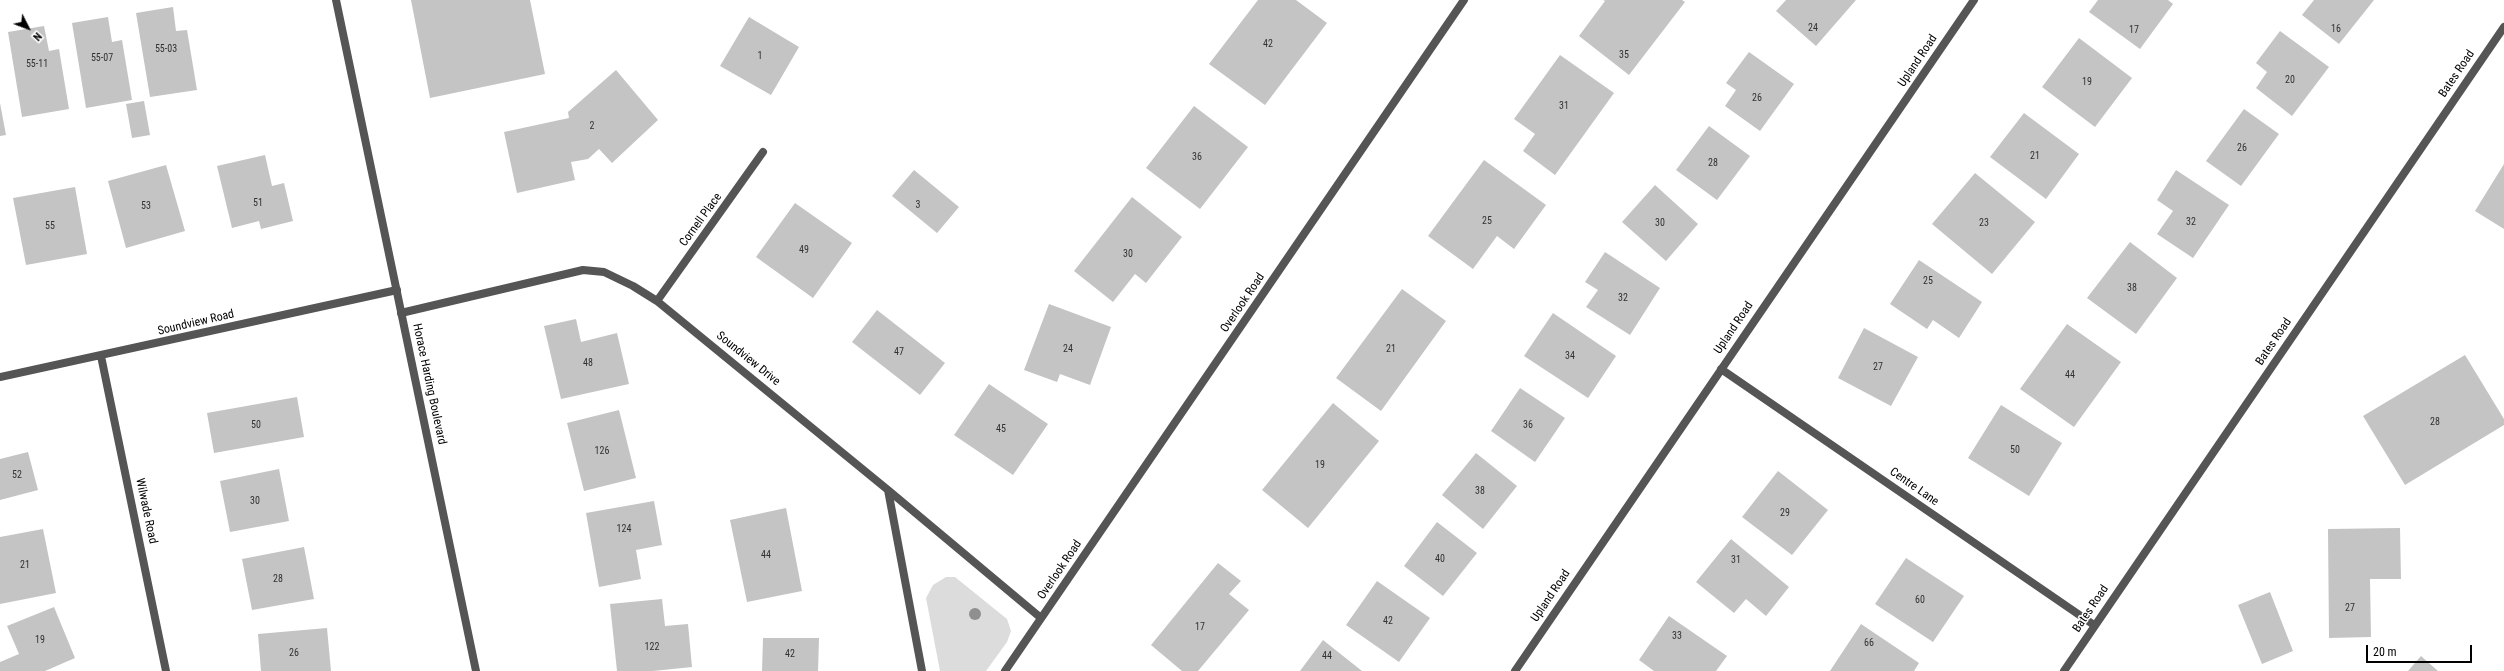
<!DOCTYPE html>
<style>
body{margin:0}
#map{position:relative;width:2504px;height:671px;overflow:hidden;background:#fff;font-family:"Roboto Condensed",sans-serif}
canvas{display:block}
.north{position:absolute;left:8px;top:8px;width:40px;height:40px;-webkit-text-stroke:3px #fff;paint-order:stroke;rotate:132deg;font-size:11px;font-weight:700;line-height:16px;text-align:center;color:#000}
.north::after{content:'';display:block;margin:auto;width:14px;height:18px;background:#000;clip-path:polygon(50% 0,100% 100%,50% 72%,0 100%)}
.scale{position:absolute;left:2366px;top:645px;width:106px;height:18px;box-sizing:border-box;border:2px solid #000;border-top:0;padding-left:5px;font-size:12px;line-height:14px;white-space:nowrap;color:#000;-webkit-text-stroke:3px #fff;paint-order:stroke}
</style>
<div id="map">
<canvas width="2504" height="671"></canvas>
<div class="north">N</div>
<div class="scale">20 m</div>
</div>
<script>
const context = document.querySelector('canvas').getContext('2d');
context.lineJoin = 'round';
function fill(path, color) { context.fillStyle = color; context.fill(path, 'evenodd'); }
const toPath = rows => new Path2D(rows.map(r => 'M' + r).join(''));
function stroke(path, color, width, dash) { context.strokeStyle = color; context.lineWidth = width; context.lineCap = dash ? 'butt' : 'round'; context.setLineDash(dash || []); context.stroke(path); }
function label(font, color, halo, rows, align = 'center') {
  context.font = font + ' "Roboto Condensed",sans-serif'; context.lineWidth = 3; context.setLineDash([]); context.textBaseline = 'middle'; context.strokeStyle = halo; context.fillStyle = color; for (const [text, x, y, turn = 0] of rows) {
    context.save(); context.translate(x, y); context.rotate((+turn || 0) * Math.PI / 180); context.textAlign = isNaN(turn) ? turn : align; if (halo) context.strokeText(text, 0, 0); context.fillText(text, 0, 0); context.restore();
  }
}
const green = toPath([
 [946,577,955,577,1007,619,1011,631,1007,642,986,671,940,671,926,598,933,585]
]);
const building = toPath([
 [411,0,530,0,545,74,430,98],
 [1258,0,1296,0,1327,23,1265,105,1209,64],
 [1603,0,1682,0,1685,2,1629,75,1579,36,1605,1],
 [1786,0,1856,0,1816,46,1776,11],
 [2098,0,2168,0,2173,4,2140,49,2089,12],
 [2314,0,2374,0,2339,44,2302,15],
 [173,7,176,31,187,30,197,90,150,97,136,13],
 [108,17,112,42,122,40,132,100,86,108,72,23],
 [749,17,799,47,771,95,720,66],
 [44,26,49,51,59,49,69,109,22,117,8,32],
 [2280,31,2329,67,2292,116,2256,88,2267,72,2256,63],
 [2079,38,2132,78,2095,127,2042,87],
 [1749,52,1794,84,1760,131,1725,106,1736,90,1726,83],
 [1560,55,1614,93,1555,175,1523,151,1535,134,1514,119],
 [616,70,658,120,612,163,599,149,588,159,571,162,575,180,517,193,504,132,569,118,568,112],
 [144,101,150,135,132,138,126,104],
 [0,103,6,135,0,136],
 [1194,106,1248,147,1200,209,1146,168],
 [2244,109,2279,134,2241,186,2206,161],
 [2024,113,2079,154,2046,199,1990,157],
 [1709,126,1750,156,1717,200,1676,170],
 [265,155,272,186,284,183,293,221,261,229,259,221,232,228,217,166],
 [1484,160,1546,205,1514,249,1497,236,1473,269,1428,236],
 [2504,164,2504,229,2475,211],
 [166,165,185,231,126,248,108,181],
 [914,170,959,207,937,233,892,196],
 [2176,170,2229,205,2193,258,2157,234,2173,211,2157,200],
 [1975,173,2035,222,1992,274,1932,224],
 [1655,185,1698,224,1666,261,1622,222],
 [75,187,87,254,26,265,13,198],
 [1132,197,1182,237,1146,283,1135,274,1113,302,1074,271],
 [795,203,852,243,813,298,756,257],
 [2130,242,2177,278,2136,334,2087,298],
 [1605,252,1660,288,1630,335,1586,307,1598,290,1585,282],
 [1919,260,1982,302,1959,338,1933,320,1927,329,1890,304],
 [1402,289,1446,321,1381,411,1336,378],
 [1049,304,1111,327,1090,385,1060,374,1057,382,1024,370],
 [877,310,945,363,920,395,852,342],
 [1553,313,1616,356,1588,398,1524,356],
 [576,319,581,342,617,333,629,384,561,399,544,326],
 [2067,324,2121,362,2074,427,2020,389],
 [1864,328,1918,357,1891,406,1838,378],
 [2465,355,2504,419,2504,425,2405,485,2363,416],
 [989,384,1048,424,1013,475,954,435],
 [1520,388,1565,418,1535,462,1491,431],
 [297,397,304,437,214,453,207,413],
 [1333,403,1379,441,1308,528,1262,490],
 [2001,405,2062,443,2029,496,1968,458],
 [619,410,636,478,584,491,567,423],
 [28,452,38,490,0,500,0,459],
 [1476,453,1517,486,1483,529,1442,495],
 [279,469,289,521,230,532,220,481],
 [1778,471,1828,510,1792,555,1742,517],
 [654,501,662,545,636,550,641,579,599,587,586,513],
 [786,508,802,591,747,602,730,520],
 [1437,522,1477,553,1443,596,1404,566],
 [2400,528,2401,579,2370,579,2371,637,2329,638,2328,529],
 [43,529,56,593,0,604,0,537],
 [1731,539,1789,587,1766,616,1746,599,1734,613,1696,582],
 [304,547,314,599,252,610,242,559],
 [1906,558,1964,596,1933,642,1875,604],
 [1218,563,1241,581,1229,594,1249,610,1198,671,1182,671,1151,645],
 [1377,581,1430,618,1399,662,1346,625],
 [2270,592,2293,651,2262,664,2238,605],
 [662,599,665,626,688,624,692,667,653,671,617,671,610,604],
 [54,607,75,658,45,671,0,671,0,662,19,654,7,626],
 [1669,616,1727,656,1716,671,1654,671,1639,660],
 [1861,624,1919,663,1914,671,1830,671],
 [327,628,331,671,261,671,258,634],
 [763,638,819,638,818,671,762,671],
 [1323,640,1362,671,1300,671],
 [2421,656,2438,671,2408,671]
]);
const minor = toPath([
 [657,301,763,152],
 [401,313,583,270,604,272,633,286,657,301,888,490,922,671],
 [101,356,166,671],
 [1721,369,2094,625],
 [0,377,397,290],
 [888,490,1041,618],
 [1005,671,1464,0],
 [1515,671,1974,0]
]);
const tertiary = toPath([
 [336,0,476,671],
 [2064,671,2504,27]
]);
const trees = [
 [975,614]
];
const numberNames = [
 ["24",1813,28],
 ["16",2336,29],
 ["17",2134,30],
 ["42",1268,44],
 ["55-03",166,49],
 ["35",1624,55],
 ["1",760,56],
 ["55-07",102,58],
 ["55-11",37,64],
 ["20",2290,80],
 ["19",2087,82],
 ["26",1757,98],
 ["31",1564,106],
 ["2",592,126],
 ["26",2242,148],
 ["21",2035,156],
 ["36",1197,157],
 ["28",1713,163],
 ["51",258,203],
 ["3",918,205],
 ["53",146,206],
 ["25",1487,221],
 ["32",2191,222],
 ["30",1660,223],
 ["23",1984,223],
 ["55",50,226],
 ["49",804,250],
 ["30",1128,254],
 ["25",1928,281],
 ["38",2132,288],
 ["32",1623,298],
 ["24",1068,349],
 ["21",1391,349],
 ["47",899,352],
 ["34",1570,356],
 ["48",588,363],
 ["27",1878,367],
 ["44",2070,375],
 ["28",2435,422],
 ["50",256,425],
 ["36",1528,425],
 ["45",1001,429],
 ["50",2015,450],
 ["126",602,451],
 ["19",1320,465],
 ["52",17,475],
 ["38",1480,491],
 ["30",255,501],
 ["29",1785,513],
 ["124",624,529],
 ["44",766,555],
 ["40",1440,559],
 ["31",1736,560],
 ["21",25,565],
 ["28",278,579],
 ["60",1920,600],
 ["27",2350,608],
 ["42",1388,621],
 ["17",1200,627],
 ["33",1677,636],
 ["19",40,640],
 ["66",1869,643],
 ["122",652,647],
 ["26",294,653],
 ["42",790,654],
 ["44",1327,656]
];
const streetNames = [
 ["Upland Road",1918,61,-56],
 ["Bates Road",2457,74,-56],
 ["Cornell Place",701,220,-54],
 ["Overlook Road",1243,303,-56],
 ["Soundview Road",196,323,-13],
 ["Upland Road",1734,328,-56],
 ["Bates Road",2274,342,-56],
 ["Soundview Drive",748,359,39],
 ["Horace Harding Boulevard",429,384,78],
 ["Centre Lane",1914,487,35],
 ["Wilwade Road",146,511,78],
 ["Overlook Road",1060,570,-56],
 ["Upland Road",1551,596,-56],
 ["Bates Road",2091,609,-56]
];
fill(green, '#dcdcdc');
fill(building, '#c4c4c4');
stroke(minor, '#555', 8);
stroke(tertiary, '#555', 8);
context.fillStyle = '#8f8f8f';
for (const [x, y] of trees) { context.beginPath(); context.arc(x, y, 6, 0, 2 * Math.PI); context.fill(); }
label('10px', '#313131', null, numberNames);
label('12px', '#000', '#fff', streetNames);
</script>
